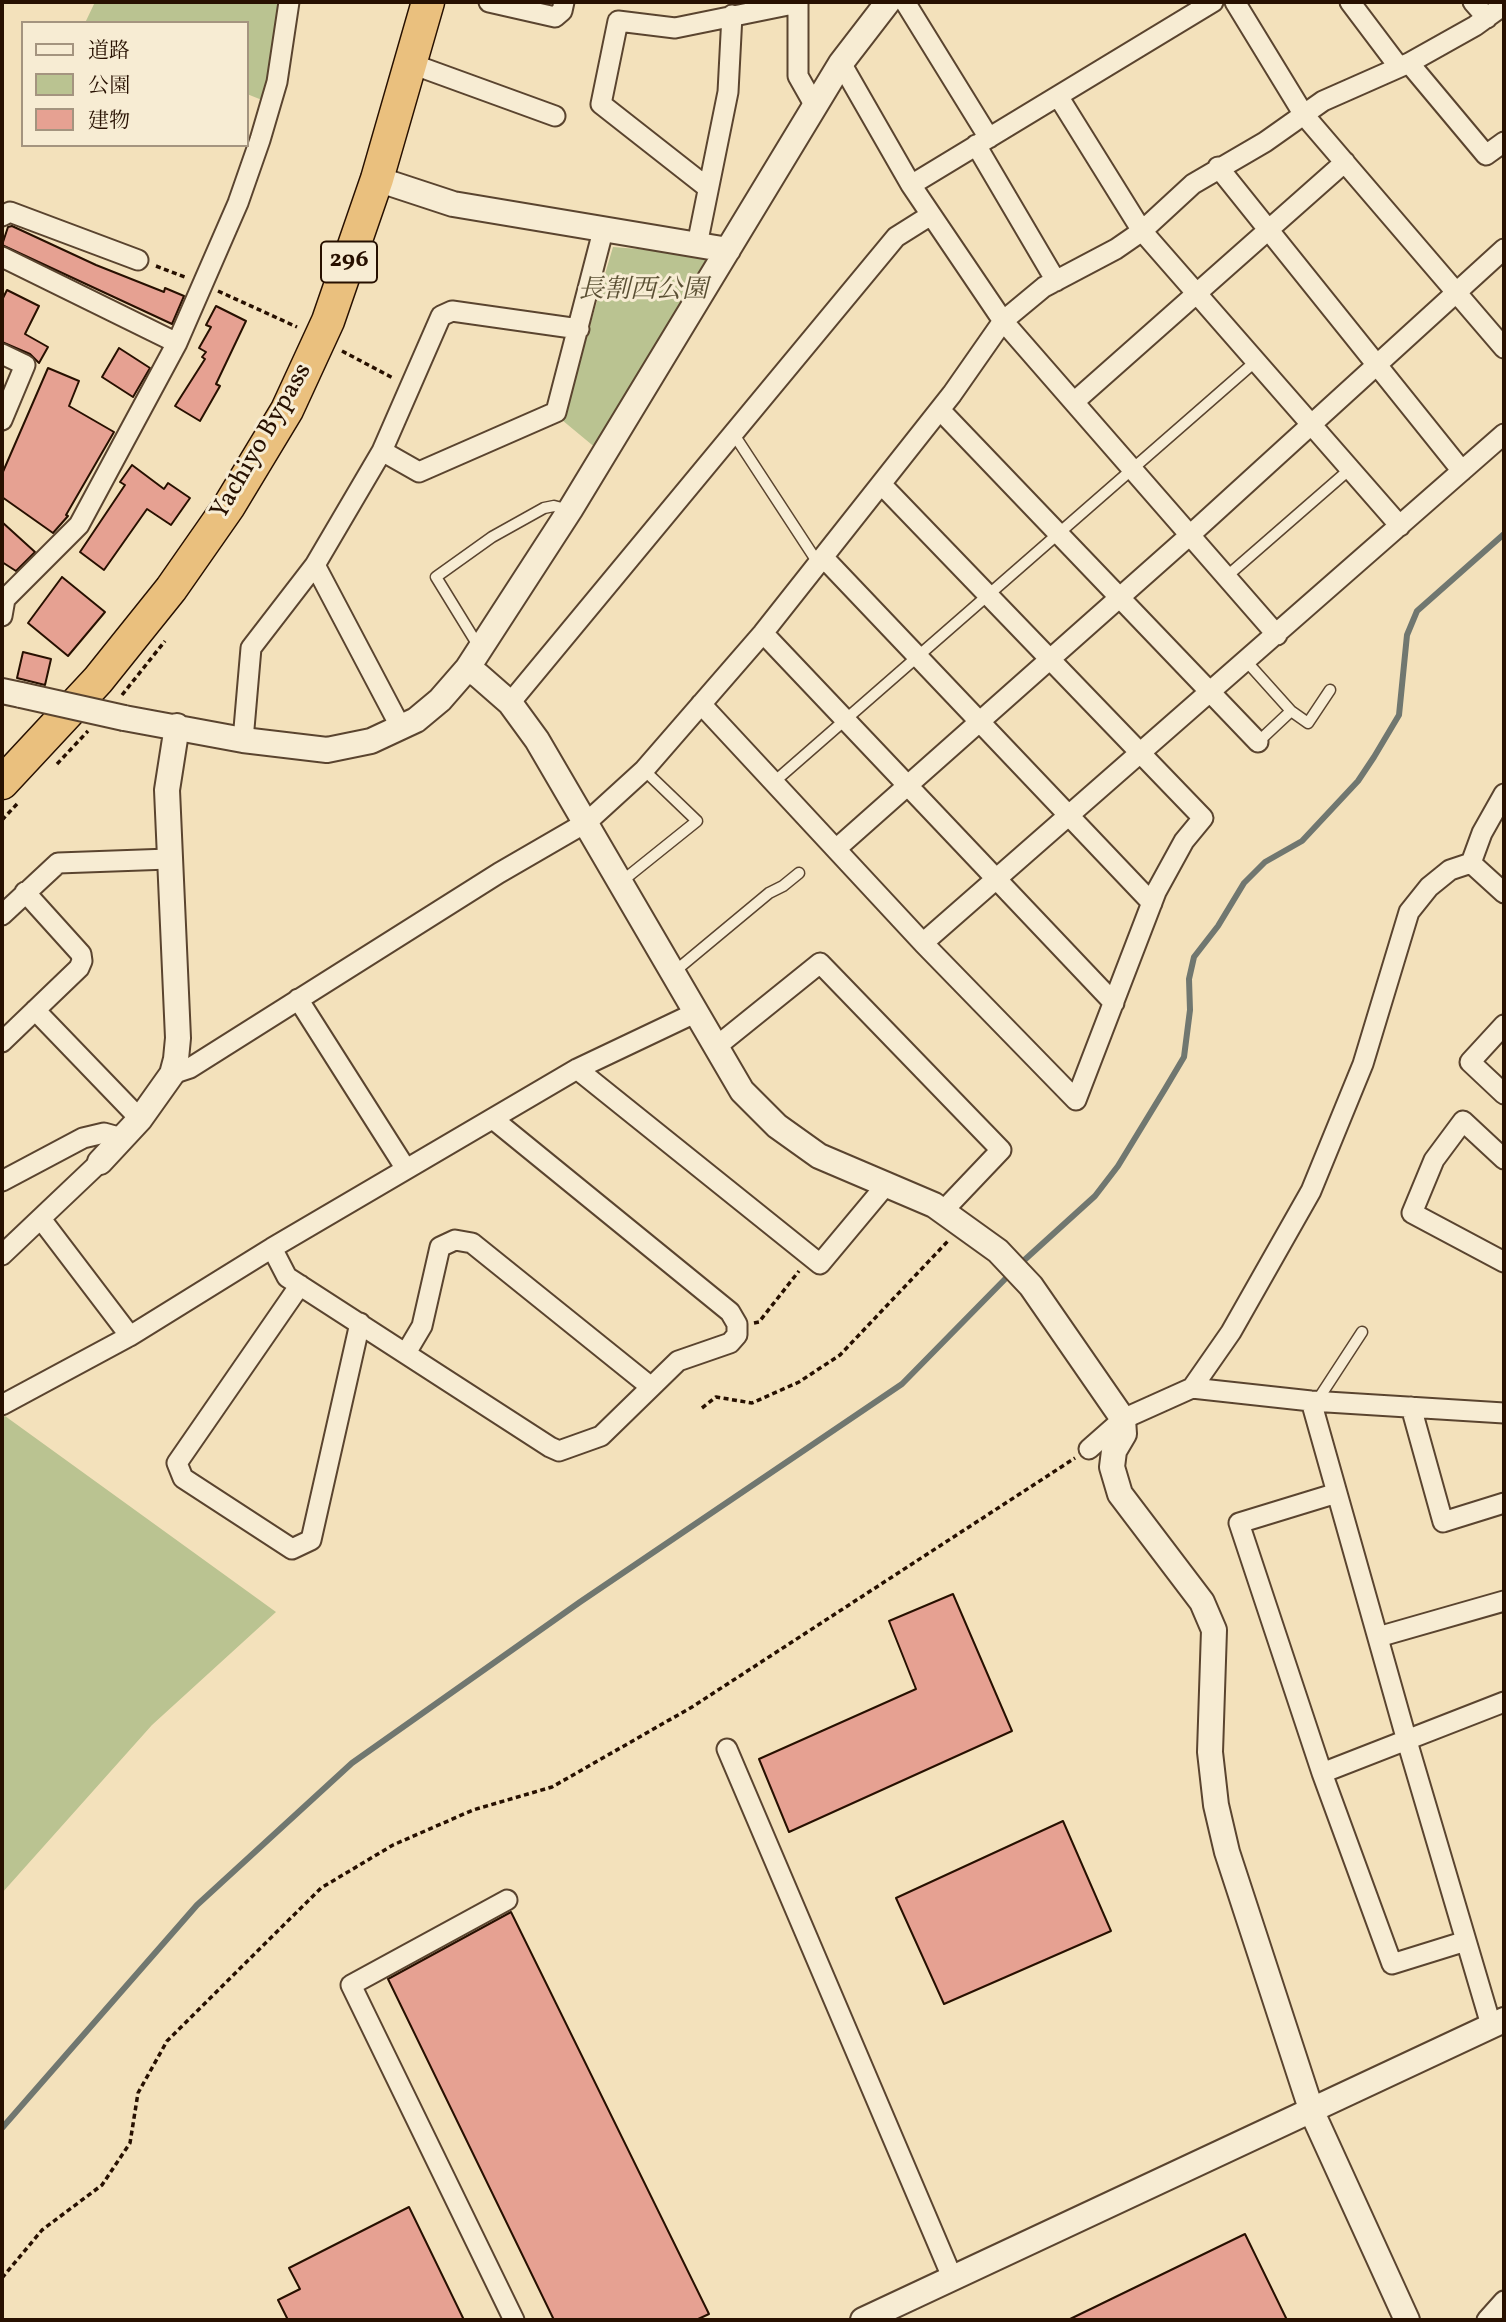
<!DOCTYPE html>
<meta charset="utf-8">
<style>
body{margin:0}
#map{position:relative;width:1506px;height:2322px;overflow:hidden;background:#f3e1bb;font-family:Vollkorn,"Noto Serif JP",serif}
canvas{display:block}
.frame{position:absolute;inset:0;border:4px solid #271000;pointer-events:none}
.legend{position:absolute;left:21px;top:21px;width:228px;height:126px;box-sizing:border-box;background:#f7ecd3;border:2px solid #a4947f;margin:0;padding:9px 12px;list-style:none;font-size:21px;color:#271000}
.legend li{display:flex;align-items:center;gap:14px;height:35px}
.legend b{width:35px;border:2px solid #a4947f}
</style>
<div id="map">
<canvas width="1506" height="2322"></canvas>
<div class="frame"></div>
<ul class="legend">
<li><b style="height:9px;background:#f7ecd3"></b>道路</li>
<li><b style="height:19px;background:#bac391"></b>公園</li>
<li><b style="height:19px;background:#e6a192"></b>建物</li>
</ul>
</div>
<script>
const context = document.querySelector('canvas').getContext('2d');
context.lineJoin = 'round';
function fill(path, color) { context.fillStyle = color; context.fill(path, 'evenodd'); }
const toPath = rows => new Path2D(rows.map(r => 'M' + r).join(''));
function stroke(path, color, width, dash) { context.strokeStyle = color; context.lineWidth = width; context.lineCap = dash ? 'butt' : 'round'; context.setLineDash(dash || []); context.stroke(path); }
function label(font, color, halo, rows, align = 'center') {
  context.font = font + ' Vollkorn,"Noto Serif JP",serif'; context.lineWidth = 6; context.setLineDash([]); context.textBaseline = 'middle'; context.strokeStyle = halo; context.fillStyle = color; for (const [text, x, y, turn = 0] of rows) {
    context.save(); context.translate(x, y); context.rotate((+turn || 0) * Math.PI / 180); context.textAlign = isNaN(turn) ? turn : align; if (halo) context.strokeText(text, 0, 0); context.fillText(text, 0, 0); context.restore();
  }
}
const green = toPath([
 [95,2,283,2,262,100,247,94,247,23,85,23],
 [613,247,714,255,597,449,562,420],
 [5,1416,276,1612,152,1725,2,1893,2,1418]
]);
const stream = toPath([
 [1020,1264,1095,1196,1118,1166,1165,1089,1184,1057,1190,1010,1189,979,1194,957,1218,926,1244,883,1265,862,1302,841,1358,781,1374,757,1399,715,1407,635,1417,611,1504,534],
 [2,2128,197,1905,352,1763,580,1602,902,1384,1012,1272]
]);
const building = toPath([
 [12,226,96,265,164,292,165,288,184,296,172,324,2,245,8,227,12,226],
 [7,290,39,306,25,334,48,347,39,363,30,354,2,342,2,300,7,290],
 [216,306,246,321,216,384,220,386,200,421,175,406,205,359,202,357,206,352,199,348,211,327,206,325,216,306],
 [119,348,150,368,133,397,102,377,119,348],
 [48,368,79,381,69,406,114,432,66,515,68,516,53,533,2,497,2,474,48,368],
 [132,465,164,489,168,483,190,498,171,525,147,509,104,570,80,552,125,485,120,482,132,465],
 [2,522,35,552,16,571,2,562,2,522],
 [62,577,105,612,68,656,28,623,62,577],
 [23,652,51,659,45,685,17,678,23,652],
 [953,1594,1012,1731,789,1832,759,1759,916,1689,889,1621,953,1594],
 [1063,1821,1111,1931,944,2004,896,1898,1063,1821],
 [511,1912,709,2314,696,2320,554,2320,388,1979,511,1912],
 [409,2207,464,2320,288,2320,278,2300,300,2289,289,2268,409,2207],
 [1245,2234,1287,2320,1068,2320,1245,2234]
]);
const path = toPath([
 [156,266,185,277],
 [218,291,297,327],
 [342,351,393,378],
 [122,695,165,641],
 [57,764,88,731],
 [2,820,17,804],
 [754,1323,759,1322,799,1271],
 [702,1408,716,1397,752,1403,799,1382,840,1355,948,1241],
 [2,2278,42,2230,102,2185,130,2143,138,2093,167,2041,321,1888,393,1845,473,1810,552,1787,692,1707,1075,1458]
]);
const service = toPath([
 [733,433,818,563],
 [1226,577,1350,469],
 [479,647,436,577,492,537,544,508,554,506,569,510],
 [1247,662,1291,711],
 [1258,742,1291,711,1308,723,1330,690],
 [774,782,1256,361],
 [621,882,697,821,644,770],
 [674,972,769,893,783,886,799,873],
 [1317,1401,1362,1332]
]);
const minor = toPath([
 [489,2,555,17,562,11,564,2],
 [798,2,798,76,815,106],
 [905,2,989,138],
 [1235,2,1304,115,1504,348],
 [1350,2,1399,67],
 [1473,2,1487,18],
 [841,63,911,185,1003,321,1277,635],
 [1409,63,1486,155,1504,142],
 [412,64,555,116],
 [1058,96,1142,231,1400,526],
 [976,145,1056,281],
 [1218,167,1462,471],
 [911,185,1213,2],
 [708,188,601,104,618,21,675,28,798,3],
 [2,216,10,212,138,260],
 [697,245,728,92,732,15],
 [2,257,177,343],
 [2,354,25,365,2,420],
 [1074,402,1345,162],
 [940,410,1258,742],
 [382,451,419,472,556,412,603,231],
 [823,557,1152,903],
 [315,565,401,728],
 [2,616,5,599,79,525,177,343,238,203,260,140,277,82,289,2],
 [763,633,1114,1003],
 [510,703,896,237,931,215],
 [701,704,923,943,1076,1100,1156,892,1184,841,1203,818,881,484],
 [243,740,251,648,315,565,382,451,441,316,452,311,579,329],
 [836,849,1190,535,1504,249],
 [1471,863,1504,893],
 [2,915,58,863,169,859],
 [923,943,1504,434],
 [298,999,406,1169],
 [35,1010,140,1119],
 [1504,1025,1470,1062,1504,1094],
 [2,1042,79,968,82,961,81,954,25,892],
 [717,1046,820,963,1001,1150,943,1211],
 [577,1069,820,1264,886,1185],
 [172,1074,190,1068,499,873,587,822,644,770,763,633,952,394,1003,321,1044,287,1116,249,1142,231,1193,184,1265,142,1323,101,1409,63,1475,26,1504,5],
 [1504,1159,1463,1121,1434,1160,1412,1213,1504,1262],
 [2,1181,83,1138,104,1133,122,1138],
 [41,1219,130,1336],
 [272,1248,287,1277,550,1447,559,1451,601,1436,678,1361,730,1343,737,1335,737,1324,730,1312,493,1119],
 [2,1255,100,1162],
 [300,1285,177,1463,183,1478,292,1549,311,1540,360,1323],
 [406,1353,422,1326,440,1247,455,1240,472,1243,651,1387],
 [1192,1388,1231,1332,1311,1191,1363,1064,1409,912,1429,887,1450,870,1471,863,1482,833,1504,794],
 [1311,1401,1407,1741,1491,2025],
 [2,1405,130,1336,272,1248,577,1069,697,1012],
 [1411,1407,1443,1522,1504,1503],
 [1089,1449,1123,1419,1192,1388,1311,1401,1504,1413],
 [1337,1493,1239,1523,1322,1773,1392,1964,1466,1941],
 [1378,1637,1504,1601],
 [727,1749,952,2277],
 [1322,1773,1504,1702],
 [507,1900,351,1985,514,2320],
 [1487,2320,1504,2301]
]);
const tertiary = toPath([
 [377,179,453,204,728,250],
 [467,669,478,675,510,703,537,740,742,1091,777,1126,819,1156,934,1205,998,1251,1031,1286,1123,1419,1124,1434,1114,1451,1112,1467,1120,1494,1202,1602,1214,1630,1210,1752,1216,1805,1227,1852,1312,2112,1407,2320],
 [2,691,21,695],
 [124,718,243,740,327,750,371,741,416,720,440,700,467,669,570,510,841,63,888,2],
 [100,1162,140,1119,172,1074,176,1059,178,1038,167,790,177,726],
 [863,2320,1504,2020]
]);
const trunk = toPath([
 [2,783,98,680,171,589,229,506,287,410,328,321,377,179,428,2]
]);
const tertiaryBridge = toPath([
 [21,695,124,718]
]);
const shields = [
 [349,262,56]
];
const shieldNames = [
 ["296",349,262]
];
const parkNames = [
 ["長割西公園",643,292]
];
const streetNames = [
 ["Yachiyo Bypass",263,442,-60]
];
fill(green, '#bac391');
stroke(stream, '#707770', 6);
fill(building, '#e6a192');
stroke(building, '#271000', 2);
stroke(service, '#5a442f', 13);
stroke(minor, '#5a442f', 23);
stroke(tertiary, '#5a442f', 28);
stroke(trunk, '#271000', 35);
stroke(path, '#271000', 3.5, [5, 3.5]);
stroke(service, '#f7ecd3', 10);
stroke(minor, '#f7ecd3', 19);
stroke(tertiary, '#f7ecd3', 24);
stroke(trunk, '#eac07e', 32);
stroke(tertiaryBridge, '#5a442f', 28, []);
stroke(tertiaryBridge, '#f7ecd3', 24);
for (const [x, y, w] of shields) { const box = new Path2D(); box.roundRect(x - w / 2, y - 20.5, w, 41, 5); context.fillStyle = '#f7ecd3'; context.fill(box); stroke(box, '#271000', 2); }
label('bold 24px', '#271000', null, shieldNames);
label('italic 26px', '#5a4f33', '#f7ecd3', parkNames);
label('26px', '#271000', '#f7ecd3', streetNames);
</script>
